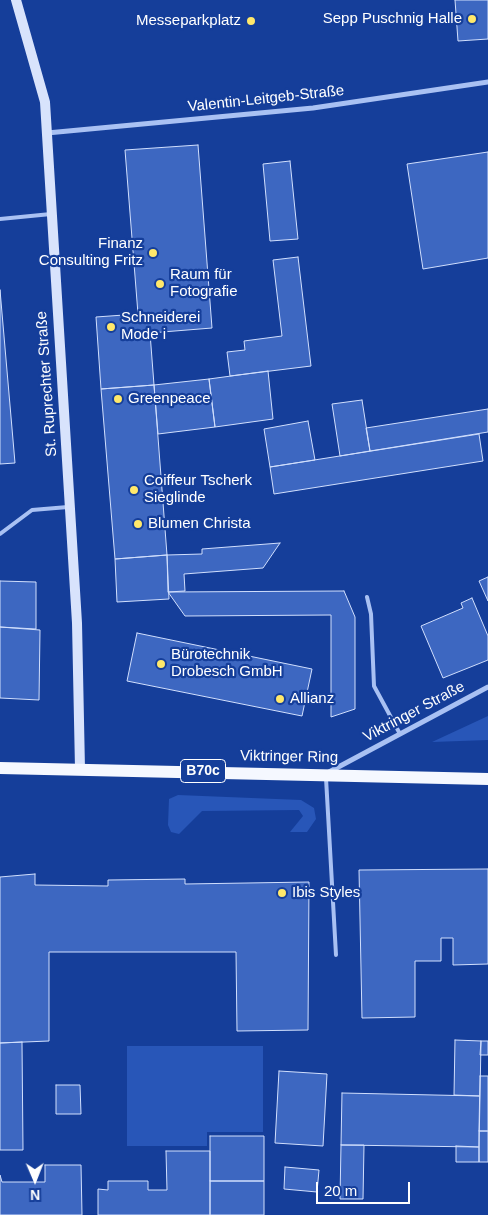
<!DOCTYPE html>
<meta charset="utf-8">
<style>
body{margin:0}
#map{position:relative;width:488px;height:1215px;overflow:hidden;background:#153e9a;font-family:Helvetica,sans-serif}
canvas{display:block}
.north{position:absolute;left:10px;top:1155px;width:50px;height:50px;-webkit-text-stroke:4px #153e9a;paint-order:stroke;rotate:179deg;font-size:14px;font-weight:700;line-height:20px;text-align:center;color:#fff}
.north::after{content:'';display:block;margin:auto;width:18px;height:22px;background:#fff;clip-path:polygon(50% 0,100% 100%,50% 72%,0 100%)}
.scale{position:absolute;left:316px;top:1182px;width:94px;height:22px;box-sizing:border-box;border:2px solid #fff;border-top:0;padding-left:6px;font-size:15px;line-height:18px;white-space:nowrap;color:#fff;-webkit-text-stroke:4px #153e9a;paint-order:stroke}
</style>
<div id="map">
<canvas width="488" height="1215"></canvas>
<div class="north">N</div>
<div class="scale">20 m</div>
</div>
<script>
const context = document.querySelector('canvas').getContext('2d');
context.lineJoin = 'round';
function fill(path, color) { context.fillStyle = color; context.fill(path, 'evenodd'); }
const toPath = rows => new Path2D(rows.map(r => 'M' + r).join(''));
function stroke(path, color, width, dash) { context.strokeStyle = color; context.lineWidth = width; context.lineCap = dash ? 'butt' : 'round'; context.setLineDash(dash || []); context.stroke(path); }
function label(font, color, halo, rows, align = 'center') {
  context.font = font + ' Helvetica,sans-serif'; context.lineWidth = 4.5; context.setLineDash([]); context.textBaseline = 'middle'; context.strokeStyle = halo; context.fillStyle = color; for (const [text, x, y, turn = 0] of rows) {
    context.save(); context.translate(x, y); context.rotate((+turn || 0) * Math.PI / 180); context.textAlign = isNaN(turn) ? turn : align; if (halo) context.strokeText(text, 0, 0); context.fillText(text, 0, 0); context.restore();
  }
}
const green = toPath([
 [488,716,488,740,432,742],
 [178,795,301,800,314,808,316,819,307,832,290,832,303,816,299,810,202,811,179,834,171,832,168,825,169,799],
 [127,1046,263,1046,263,1132,207,1132,207,1146,127,1146]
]);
const building = toPath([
 [455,0,488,0,488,39,458,41,455,0],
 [198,145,212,328,150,333,154,385,101,389,96,317,138,314,125,150,198,145],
 [488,152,488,258,423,269,407,164,488,152],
 [290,161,298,239,270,241,263,164,290,161],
 [298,257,311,366,230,376,227,352,245,350,244,341,282,336,273,260,298,257],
 [0,290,15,463,0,464,0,290],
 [268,371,273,419,215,427,209,379,268,371],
 [209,379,215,427,158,434,154,385,209,379],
 [154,385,167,555,115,559,101,389,154,385],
 [362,400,370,451,340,456,332,404,362,400],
 [488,409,488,432,370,451,366,428,488,409],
 [308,421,315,460,270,467,264,429,308,421],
 [479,434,483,461,274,494,270,467,479,434],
 [280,543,263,568,184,574,185,591,168,592,167,555,202,554,202,549,280,543],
 [167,555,169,599,117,602,115,559,167,555],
 [488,577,488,601,479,581,488,577],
 [0,581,36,582,36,629,0,627,0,581],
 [344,591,355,617,355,709,331,717,331,615,185,616,168,592,344,591],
 [472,598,488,636,488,660,443,678,421,626,463,608,461,603,472,598],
 [0,627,40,630,39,700,0,698,0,627],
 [137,633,312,669,302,716,127,681,137,633],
 [488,869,488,964,453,965,453,938,441,938,441,961,415,961,415,1017,362,1018,359,870,488,869],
 [35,874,35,885,108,886,108,880,185,879,185,884,309,882,308,1030,237,1031,236,952,49,952,49,1041,0,1043,0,877,35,874],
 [455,1040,481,1041,480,1096,454,1095,455,1040],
 [481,1041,488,1041,488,1055,480,1055,481,1041],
 [22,1042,23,1150,0,1150,0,1043,22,1042],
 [279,1071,327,1074,323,1146,275,1143,279,1071],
 [480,1076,488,1076,488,1131,479,1131,480,1076],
 [56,1085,80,1085,81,1114,56,1114,56,1085],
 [342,1093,480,1096,479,1147,341,1145,342,1093],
 [479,1131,488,1131,488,1162,479,1162,479,1131],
 [210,1136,264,1136,264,1181,210,1181,210,1136],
 [341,1145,364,1145,363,1199,340,1199,341,1145],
 [456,1146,479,1147,479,1162,456,1162,456,1146],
 [166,1151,210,1151,210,1215,98,1215,98,1189,108,1190,108,1181,148,1181,148,1190,167,1190,166,1151],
 [45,1165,81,1165,82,1215,0,1215,0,1175,2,1182,45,1182,45,1165],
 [285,1167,319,1170,317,1192,284,1189,285,1167],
 [210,1181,264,1181,264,1215,210,1215,210,1181]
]);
const lane = toPath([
 [0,219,51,214],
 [0,534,32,510,68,507],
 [367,597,371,614,374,686,400,734],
 [326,778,336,955]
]);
const street = toPath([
 [47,133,313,108,488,82],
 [329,772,488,687]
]);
const secondary = toPath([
 [16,0,45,102,77,623,80,769]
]);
const primary = toPath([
 [0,768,488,779]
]);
const markers = [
 [472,19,5,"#ffe86b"],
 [251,21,5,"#ffe86b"],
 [153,253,5,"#ffe86b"],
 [160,284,5,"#ffe86b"],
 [111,327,5,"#ffe86b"],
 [118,399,5,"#ffe86b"],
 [134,490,5,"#ffe86b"],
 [138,524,5,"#ffe86b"],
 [161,664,5,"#ffe86b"],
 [280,699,5,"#ffe86b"],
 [282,893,5,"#ffe86b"]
];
const shields = [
 [203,771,45]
];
const shieldNames = [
 ["B70c",203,771]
];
const poiNames = [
 ["Sepp Puschnig Halle",462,19,"right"],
 ["Messeparkplatz",241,21,"right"],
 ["Finanz",143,244,"right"],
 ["Consulting Fritz",143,261,"right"],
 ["Raum für",170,275],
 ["Fotografie",170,292],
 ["Schneiderei",121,318],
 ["Mode i",121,335],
 ["Greenpeace",128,399],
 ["Coiffeur Tscherk",144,481],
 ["Sieglinde",144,498],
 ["Blumen Christa",148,524],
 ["Bürotechnik",171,655],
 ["Drobesch GmbH",171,672],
 ["Allianz",290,699],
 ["Ibis Styles",292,893]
];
const streetNames = [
 ["Valentin-Leitgeb-Straße",266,99,-6],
 ["St. Ruprechter Straße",47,384,-94],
 ["Viktringer Straße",414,712,-28],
 ["Viktringer Ring",289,757,1]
];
fill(green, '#2856b8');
fill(building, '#3d67c1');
stroke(building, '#d1dffd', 1);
stroke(lane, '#a9c1f3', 4);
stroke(street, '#a9c1f3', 5);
stroke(secondary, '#d8e3fc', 10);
stroke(primary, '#f5f8ff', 12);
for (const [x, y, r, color] of markers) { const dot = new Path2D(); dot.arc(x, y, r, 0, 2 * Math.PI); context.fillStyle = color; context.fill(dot); stroke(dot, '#153e9a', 2); }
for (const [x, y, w] of shields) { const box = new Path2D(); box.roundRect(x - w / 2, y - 11.5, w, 23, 4); context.fillStyle = '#153e9a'; context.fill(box); stroke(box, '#fff', 1); }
label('bold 14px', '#fff', null, shieldNames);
label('15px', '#fff', '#153e9a', poiNames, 'left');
label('15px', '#fff', '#153e9a', streetNames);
</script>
